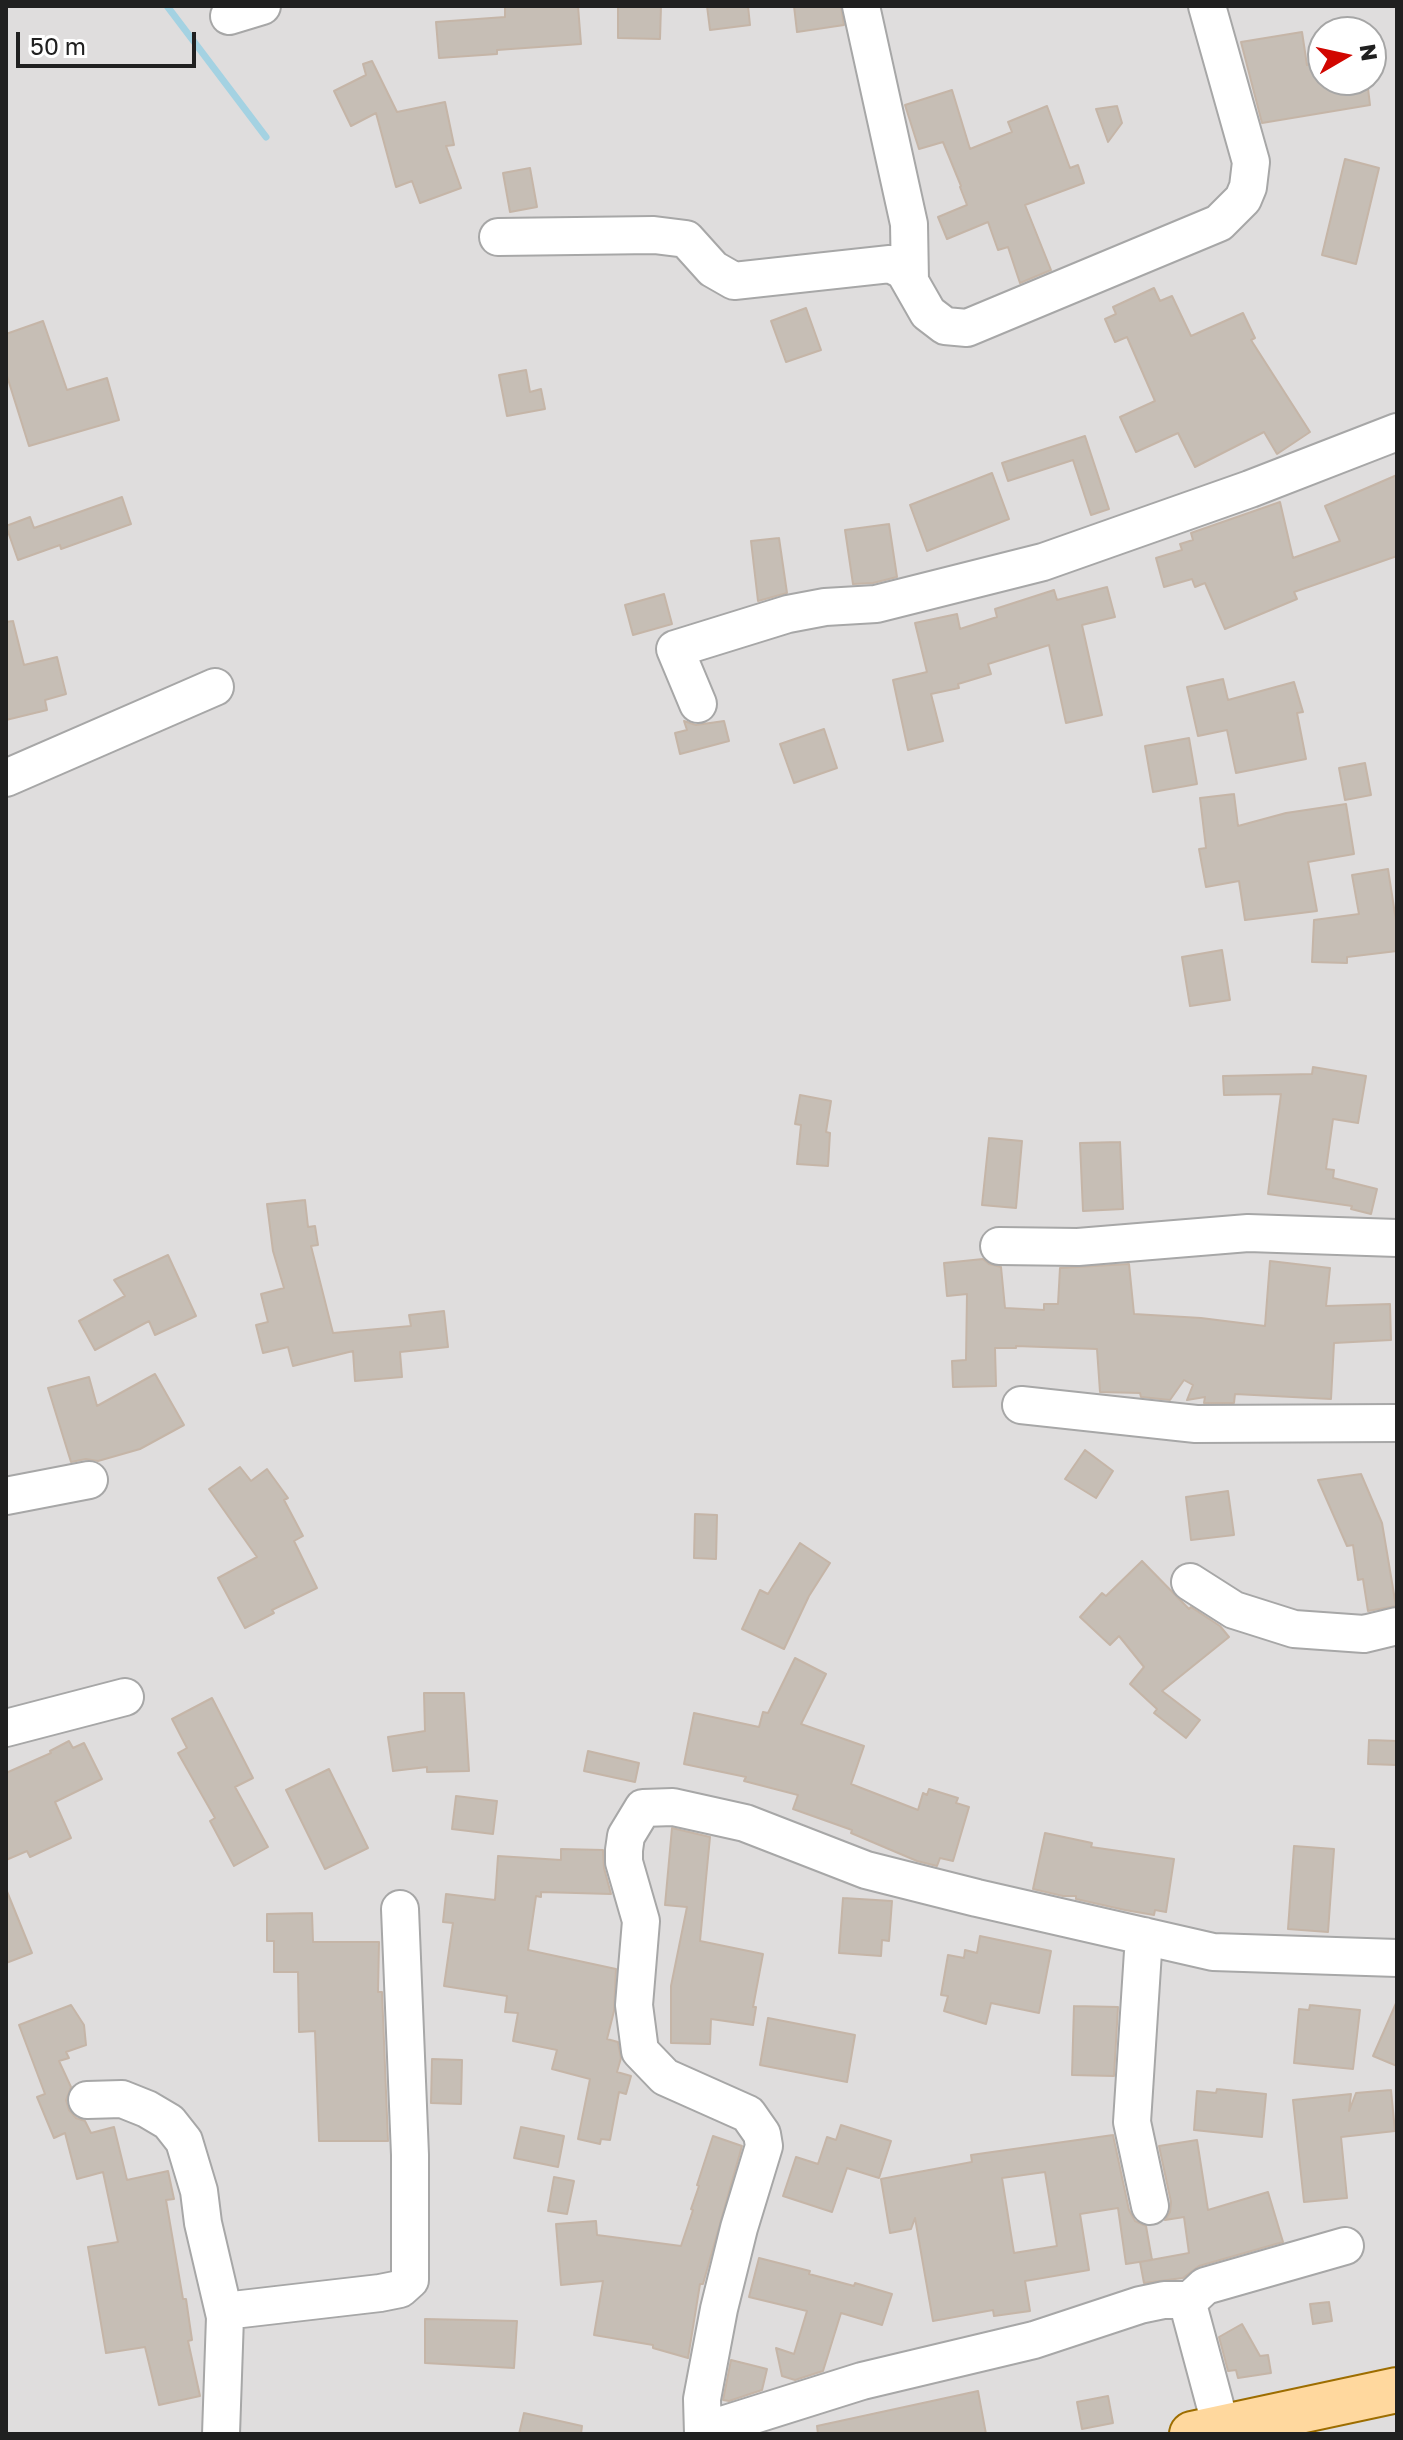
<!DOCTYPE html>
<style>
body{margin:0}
#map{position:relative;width:1403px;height:2440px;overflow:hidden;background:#f2eee6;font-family:"Golos Text",sans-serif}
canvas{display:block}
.frame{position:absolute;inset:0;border:8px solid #202020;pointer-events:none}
.north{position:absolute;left:1307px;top:16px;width:80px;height:80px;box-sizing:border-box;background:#fff;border:2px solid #a6a6a6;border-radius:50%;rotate:81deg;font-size:22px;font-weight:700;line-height:32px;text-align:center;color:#202020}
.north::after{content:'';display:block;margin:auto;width:28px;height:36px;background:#d10600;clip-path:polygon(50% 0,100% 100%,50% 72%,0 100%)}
.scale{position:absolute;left:16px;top:32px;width:180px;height:36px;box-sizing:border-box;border:4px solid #202020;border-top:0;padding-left:10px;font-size:24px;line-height:28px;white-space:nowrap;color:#202020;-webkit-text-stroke:6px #fff;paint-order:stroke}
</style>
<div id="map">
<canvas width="1403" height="2440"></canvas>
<div class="frame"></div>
<div class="north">N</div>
<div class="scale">50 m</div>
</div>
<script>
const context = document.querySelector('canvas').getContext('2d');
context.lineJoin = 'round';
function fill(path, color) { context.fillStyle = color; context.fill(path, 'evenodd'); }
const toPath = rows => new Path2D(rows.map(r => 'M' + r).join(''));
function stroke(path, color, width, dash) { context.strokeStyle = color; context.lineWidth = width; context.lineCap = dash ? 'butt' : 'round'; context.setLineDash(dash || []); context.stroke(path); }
const residential = toPath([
 [6,6,1397,6,1397,2434,6,2434],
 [1323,32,1371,32,1371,80,1323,80]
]);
const stream = toPath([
 [167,6,266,137]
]);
const building = toPath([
 [505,6,578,6,581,44,497,50,497,54,439,58,436,22,505,17,505,6],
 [618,6,661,6,660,39,618,38,618,6],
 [707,6,748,6,750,25,710,30,707,6],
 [794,6,841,6,844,25,797,32,794,6],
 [1302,32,1307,65,1323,62,1323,80,1367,80,1370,105,1262,123,1241,42,1302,32],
 [372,61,397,112,445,102,454,145,446,146,461,188,420,203,412,181,396,187,376,113,351,126,334,91,366,75,363,64,372,61],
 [952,90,970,149,1012,132,1008,122,1047,106,1070,168,1078,165,1084,183,1025,205,1051,270,1020,283,1008,247,998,250,988,222,947,239,938,217,967,205,960,187,961,186,943,142,919,149,905,105,952,90],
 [1117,106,1122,123,1108,142,1096,109,1117,106],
 [1345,159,1379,168,1356,264,1322,255,1345,159],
 [530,168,537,207,510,212,503,173,530,168],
 [1154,288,1160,301,1172,296,1191,336,1243,313,1255,338,1251,340,1310,432,1277,454,1264,432,1195,467,1178,433,1136,452,1120,417,1155,401,1127,337,1115,342,1105,319,1116,314,1113,307,1154,288],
 [806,308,821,350,786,362,771,321,806,308],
 [43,321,67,390,107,378,119,420,29,446,6,373,6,334,43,321],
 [526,370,530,392,541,389,545,409,507,416,499,375,526,370],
 [1085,436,1109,509,1091,515,1073,460,1008,481,1002,463,1085,436],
 [992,473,1009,519,927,551,910,505,992,473],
 [1397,475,1397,556,1294,592,1297,599,1225,629,1205,583,1195,587,1192,579,1164,587,1156,558,1182,550,1180,544,1193,540,1191,533,1280,502,1293,558,1340,541,1325,506,1397,475],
 [122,497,131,524,61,549,60,545,18,560,6,526,30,517,34,528,122,497],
 [889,524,897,577,873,583,853,584,845,530,889,524],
 [779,538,787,593,758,601,751,541,779,538],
 [1107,587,1115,617,1082,625,1102,715,1066,723,1049,645,988,664,991,674,958,684,959,688,931,694,943,741,908,750,893,680,927,672,915,623,957,614,960,629,997,617,995,609,1054,590,1057,600,1107,587],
 [664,594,672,624,633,635,625,605,664,594],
 [13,621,24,665,57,657,66,694,45,700,47,710,6,720,6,622,13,621],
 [1223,679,1228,700,1294,682,1303,712,1297,713,1306,759,1236,773,1227,730,1198,736,1187,687,1223,679],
 [684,721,696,725,724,721,729,741,680,754,675,733,687,730,684,721],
 [824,729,837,768,794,783,780,744,824,729],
 [1189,738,1197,784,1153,792,1145,746,1189,738],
 [1365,763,1371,795,1345,800,1339,768,1365,763],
 [1234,794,1238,826,1286,813,1346,804,1354,854,1308,862,1317,911,1245,920,1239,881,1206,887,1199,849,1206,848,1200,798,1234,794],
 [1388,869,1397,927,1397,951,1347,957,1347,963,1312,962,1314,920,1359,914,1352,875,1388,869],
 [1222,950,1230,1000,1190,1006,1182,957,1222,950],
 [1313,1067,1366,1076,1358,1123,1333,1119,1326,1169,1334,1170,1333,1178,1377,1189,1371,1214,1351,1209,1352,1206,1268,1194,1281,1094,1224,1095,1223,1076,1312,1074,1313,1067],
 [800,1095,831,1101,826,1132,830,1133,828,1166,797,1164,801,1125,795,1124,800,1095],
 [989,1138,1022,1141,1016,1208,982,1205,989,1138],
 [1120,1142,1123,1209,1083,1211,1080,1143,1120,1142],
 [305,1200,308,1227,315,1226,318,1245,311,1246,333,1333,411,1326,409,1315,444,1311,448,1347,400,1352,402,1377,355,1381,353,1351,293,1366,288,1347,263,1353,256,1325,268,1322,261,1294,284,1288,273,1251,267,1204,305,1200],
 [168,1255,196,1316,155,1335,149,1321,95,1350,79,1321,125,1296,114,1280,168,1255],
 [983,1259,989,1264,1001,1267,1005,1308,1044,1310,1044,1304,1058,1304,1060,1268,1129,1264,1134,1314,1201,1318,1265,1326,1270,1261,1330,1268,1326,1306,1390,1304,1391,1340,1334,1343,1331,1399,1235,1394,1234,1403,1204,1403,1205,1397,1187,1400,1193,1385,1184,1380,1170,1400,1141,1397,1140,1393,1100,1392,1097,1349,1016,1346,1016,1348,995,1348,996,1386,953,1387,952,1361,966,1360,967,1294,947,1296,944,1263,983,1259],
 [155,1374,184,1425,140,1449,98,1461,86,1459,71,1462,48,1388,89,1377,97,1406,155,1374],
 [1085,1450,1113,1471,1096,1498,1065,1479,1085,1450],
 [240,1467,251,1481,267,1469,288,1498,284,1500,303,1536,294,1541,317,1588,272,1610,274,1613,245,1628,218,1578,257,1557,209,1489,240,1467],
 [1361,1474,1382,1523,1396,1606,1368,1611,1363,1579,1358,1580,1353,1545,1347,1546,1318,1480,1361,1474],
 [1228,1491,1234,1535,1191,1540,1186,1497,1228,1491],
 [695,1514,717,1515,716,1559,694,1558,695,1514],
 [800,1543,830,1563,809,1596,784,1649,742,1629,760,1590,768,1594,800,1543],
 [1142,1561,1189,1609,1191,1607,1220,1626,1229,1637,1162,1691,1200,1720,1186,1738,1154,1713,1157,1709,1130,1684,1144,1667,1119,1636,1110,1645,1080,1617,1102,1593,1106,1596,1142,1561],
 [795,1658,826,1674,801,1724,864,1746,851,1784,918,1810,923,1793,927,1795,929,1789,958,1798,956,1803,969,1807,953,1861,940,1858,937,1866,917,1861,851,1833,852,1830,793,1809,798,1795,744,1781,746,1777,684,1764,694,1713,759,1727,763,1712,768,1713,795,1658],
 [424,1693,464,1693,469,1771,427,1772,427,1767,393,1771,388,1737,425,1731,424,1693],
 [212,1698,253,1778,235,1787,268,1847,234,1866,210,1821,215,1818,178,1753,187,1748,172,1719,212,1698],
 [1369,1740,1397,1741,1397,1765,1368,1764,1369,1740],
 [69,1741,73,1748,84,1743,102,1779,55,1802,71,1838,30,1857,27,1851,6,1860,6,1773,51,1753,50,1751,69,1741],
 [588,1751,639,1763,635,1782,584,1771,588,1751],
 [329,1769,368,1848,325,1869,286,1790,329,1769],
 [456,1796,497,1801,493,1834,452,1829,456,1796],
 [672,1828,710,1837,700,1941,763,1954,753,2007,756,2007,753,2025,711,2019,710,2044,671,2043,671,1986,687,1907,665,1905,672,1828],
 [1045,1833,1092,1843,1091,1847,1174,1859,1166,1912,1155,1910,1154,1915,1125,1910,1076,1899,1076,1896,1063,1896,1033,1889,1045,1833],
 [1294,1846,1334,1849,1328,1932,1288,1929,1294,1846],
 [561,1849,603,1850,604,1868,611,1894,541,1892,541,1897,536,1896,528,1950,616,1969,614,2011,607,2039,618,2042,621,2058,617,2072,631,2076,626,2094,619,2092,610,2140,601,2139,600,2144,578,2139,590,2079,552,2069,557,2050,513,2041,518,2013,505,2012,507,1996,444,1986,453,1923,443,1922,446,1894,495,1900,498,1856,561,1860,561,1849],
 [6,1889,32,1953,6,1963,6,1889],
 [843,1898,892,1901,889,1941,882,1940,881,1956,839,1953,843,1898],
 [312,1913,313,1942,379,1942,378,1992,382,1992,388,2141,319,2141,315,2031,299,2032,298,1972,274,1972,274,1941,267,1941,267,1914,312,1913],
 [980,1936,1051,1951,1039,2013,991,2003,986,2024,944,2011,948,1996,941,1995,948,1955,964,1958,965,1950,977,1953,980,1936],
 [1397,2001,1397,2066,1373,2056,1397,2001],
 [71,2005,84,2025,86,2045,66,2052,69,2058,59,2061,71,2087,66,2100,69,2110,76,2118,85,2121,91,2133,114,2127,127,2180,168,2171,174,2199,166,2200,183,2299,186,2299,192,2340,188,2341,200,2396,159,2405,145,2347,106,2353,88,2247,118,2242,103,2172,77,2179,65,2133,54,2138,37,2097,45,2094,19,2025,71,2005],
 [1310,2005,1360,2010,1353,2069,1294,2063,1299,2009,1309,2010,1310,2005],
 [1074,2006,1118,2007,1114,2076,1072,2075,1074,2006],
 [768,2018,855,2035,847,2082,760,2065,768,2018],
 [432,2059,462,2060,461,2104,431,2103,432,2059],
 [1217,2089,1266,2094,1262,2137,1194,2130,1197,2091,1216,2093,1217,2089],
 [1391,2090,1395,2131,1341,2137,1347,2198,1304,2202,1293,2100,1351,2094,1349,2111,1356,2093,1391,2090],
 [841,2125,891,2141,879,2178,847,2168,832,2212,783,2196,796,2157,818,2164,827,2137,836,2140,841,2125],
 [521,2127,564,2136,558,2167,514,2158,521,2127],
 [1113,2135,1129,2210,1135,2221,1146,2226,1152,2260,1126,2264,1118,2208,1080,2214,1089,2270,1025,2281,1030,2311,994,2316,993,2310,933,2321,915,2218,911,2229,890,2233,881,2179,972,2162,971,2155,1113,2135],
 [1045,2172,1057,2246,1014,2253,1002,2178,1045,2172],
 [713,2136,742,2146,703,2284,700,2284,688,2358,653,2348,653,2345,594,2335,603,2281,561,2285,556,2224,596,2221,597,2235,681,2246,693,2210,691,2209,699,2186,697,2185,713,2136],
 [1197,2140,1208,2210,1268,2192,1283,2242,1199,2266,1183,2278,1144,2283,1140,2262,1189,2253,1184,2217,1165,2220,1170,2212,1171,2202,1159,2146,1197,2140],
 [554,2177,574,2181,567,2214,548,2211,554,2177],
 [759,2258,810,2271,809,2274,854,2286,855,2283,892,2294,882,2325,841,2313,823,2371,795,2380,782,2376,776,2348,794,2354,807,2311,749,2297,759,2258],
 [1329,2302,1332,2321,1313,2324,1310,2304,1329,2302],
 [425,2319,517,2321,514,2368,425,2363,425,2319],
 [1242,2324,1260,2356,1268,2355,1271,2373,1238,2378,1236,2370,1228,2371,1219,2337,1242,2324],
 [731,2360,767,2369,762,2390,729,2401,723,2400,731,2360],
 [978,2391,986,2434,818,2434,817,2426,978,2391],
 [1108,2396,1113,2423,1082,2429,1077,2402,1108,2396],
 [524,2413,582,2426,581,2434,519,2434,524,2413]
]);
const minor = toPath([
 [861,6,909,224,910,281],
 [229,16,262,6],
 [498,237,654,235,686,239,713,269,734,281,890,264,904,271,928,313,945,326,967,328,1219,223,1243,199,1248,187,1251,162,1207,6],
 [698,704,675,649,788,614,825,607,876,604,1043,562,1250,489,1397,432],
 [6,778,215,687],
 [999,1246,1078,1247,1248,1233,1397,1238],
 [1021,1405,1196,1424,1397,1423],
 [6,1496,89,1480],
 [1190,1582,1234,1610,1294,1629,1364,1634,1397,1626],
 [6,1728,125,1697],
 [1144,1936,1132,2122,1150,2206],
 [87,2100,122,2099,147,2109,169,2122,184,2141,199,2191,203,2223,225,2317],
 [1221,2427,1189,2308,1190,2300,1205,2286,1345,2246],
 [703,2431,862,2381,1034,2340,1140,2305,1164,2300,1190,2300],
 [221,2434,225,2317,233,2310,380,2293,400,2289,410,2280,410,2155,400,1909],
 [703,2434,702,2399,719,2309,739,2228,764,2146,762,2134,748,2114,665,2077,640,2051,634,2005,641,1921,624,1862,624,1850,626,1836,643,1808,673,1807,745,1823,866,1870,977,1898,1213,1952,1397,1958]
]);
const major = toPath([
 [1192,2434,1397,2390]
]);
fill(residential, '#dfdddd');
stroke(stream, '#a4d2e2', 7);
fill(building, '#c6beb5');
stroke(building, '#c5b5a7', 2);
stroke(minor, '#a7a7a7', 40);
stroke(major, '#9d6d00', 48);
stroke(minor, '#fff', 36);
stroke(major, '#ffd89e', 44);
</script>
